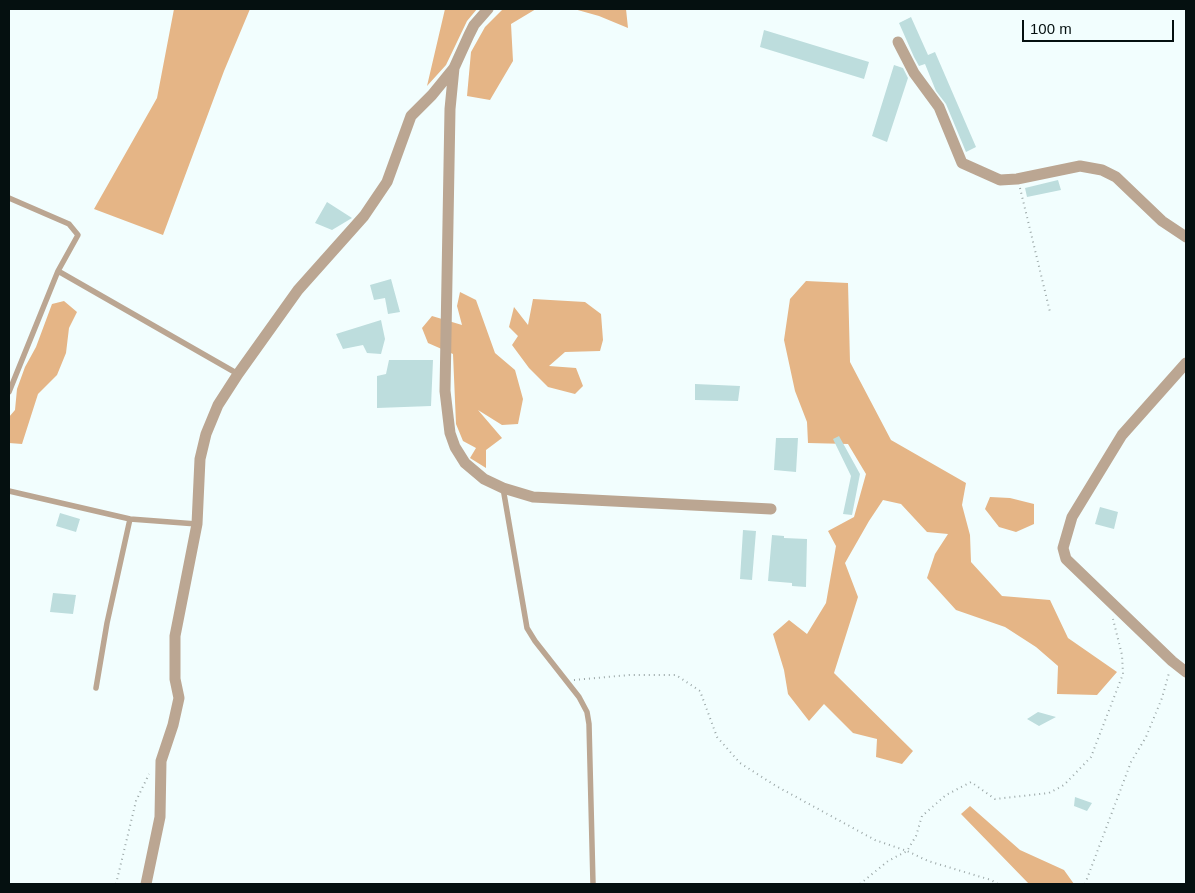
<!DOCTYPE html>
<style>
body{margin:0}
#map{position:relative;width:1195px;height:893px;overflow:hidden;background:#f2fefe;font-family:Arial,sans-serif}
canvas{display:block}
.frame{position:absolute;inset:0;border:10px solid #051010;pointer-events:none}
.scale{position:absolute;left:1022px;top:20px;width:152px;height:22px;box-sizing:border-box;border:2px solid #051010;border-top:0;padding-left:6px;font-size:15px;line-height:18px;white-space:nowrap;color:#051010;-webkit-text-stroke:4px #f2fefe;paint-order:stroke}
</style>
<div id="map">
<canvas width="1195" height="893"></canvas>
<div class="frame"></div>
<div class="scale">100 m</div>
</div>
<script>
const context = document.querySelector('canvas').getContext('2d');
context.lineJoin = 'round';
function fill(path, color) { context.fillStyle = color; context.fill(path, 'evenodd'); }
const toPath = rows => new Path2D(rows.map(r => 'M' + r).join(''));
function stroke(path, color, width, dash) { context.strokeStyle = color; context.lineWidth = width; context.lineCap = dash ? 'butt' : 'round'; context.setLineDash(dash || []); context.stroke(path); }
const forest = toPath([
 [174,9,250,9,224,71,163,235,94,209,157,98],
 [445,9,477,9,467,21,446,65,427,86],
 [503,9,536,9,511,24,513,61,490,100,467,96,471,52,485,27],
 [574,9,626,9,628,28,599,16],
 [806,281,848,283,850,362,891,440,966,483,962,505,970,535,971,562,1002,596,1050,600,1068,638,1117,672,1097,695,1057,694,1058,666,1036,647,1005,627,956,610,927,578,935,554,948,534,927,532,901,504,883,500,869,521,845,563,858,597,834,673,913,751,902,764,876,757,877,739,853,733,824,704,809,721,788,694,784,670,773,634,789,620,807,634,826,603,836,546,828,531,854,517,866,474,848,444,808,443,807,422,795,391,784,340,790,299],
 [460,292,476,300,495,353,515,370,523,399,518,424,502,425,478,410,502,438,486,450,486,468,470,458,476,448,463,441,456,424,453,354,428,343,422,328,432,316,462,325,457,306],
 [533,299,585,302,601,314,603,340,600,351,565,352,549,366,576,368,583,386,575,394,548,387,529,368,512,345,518,336,509,327,514,307,528,325],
 [64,301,77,312,69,328,66,353,57,375,38,394,22,444,9,443,9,417,15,410,17,389,25,367,36,347,52,304],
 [990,497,1010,498,1034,504,1034,524,1016,532,999,527,985,509],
 [970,806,1020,850,1064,870,1074,884,1029,884,961,814]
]);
const building = toPath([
 [911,17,928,55,935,52,976,147,966,152,946,104,936,91,925,64,919,66,914,57,899,23],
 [764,30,869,62,864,79,760,47],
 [894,65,903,68,908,78,887,142,872,136],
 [1058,180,1061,190,1027,197,1025,188],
 [327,202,352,218,332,230,315,223],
 [391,279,400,312,388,314,385,298,374,300,370,285],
 [381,320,385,339,381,354,367,353,363,345,343,349,336,334],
 [389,360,433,360,431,406,377,408,377,376,386,374],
 [695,384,740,386,738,401,695,400],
 [839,436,860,474,852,515,843,514,851,476,833,439],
 [776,438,798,438,796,472,774,470],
 [1100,507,1118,512,1114,529,1095,524],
 [60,513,80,519,76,532,56,526],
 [743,530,756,531,752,580,740,579],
 [772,535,784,536,784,538,807,539,806,587,792,586,792,583,768,581],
 [53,593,76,595,73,614,50,612],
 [1038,712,1056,717,1039,726,1027,719],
 [1075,797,1092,803,1087,811,1074,806]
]);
const path = toPath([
 [1020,188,1050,312],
 [574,680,629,675,676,675,700,691,717,737,740,763,776,786,875,840,907,851,928,861,991,880,998,884],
 [116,884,136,801,149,774],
 [860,884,888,861,907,851,916,836,922,816,946,795,971,782,995,799,1049,793,1064,785,1091,757,1123,674,1122,655,1113,619],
 [1085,884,1131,762,1146,737,1162,698,1169,673]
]);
const lane = toPath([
 [9,198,69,224,78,235,58,271,9,392],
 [58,271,238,374],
 [503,488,527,628,535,641,579,697,587,712,589,724,593,884],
 [9,491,130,519,197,524],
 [96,688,107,623,130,519]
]);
const street = toPath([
 [488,9,474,25,469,35,454,68,450,109,445,391,450,433,455,447,465,463,484,479,503,488,533,497,771,509],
 [898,42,914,73,939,107,962,163,1000,180,1017,179,1080,166,1102,170,1116,177,1162,221,1186,237],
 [1186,363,1122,435,1072,517,1063,548,1066,559,1172,661,1186,672],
 [146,884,160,817,161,761,173,725,179,698,175,679,175,636,197,524,200,459,206,434,218,405,238,374,298,290,364,216,387,182,411,116,432,95,454,68]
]);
fill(forest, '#e5b586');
fill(building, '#bddddd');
stroke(path, '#9ba7a7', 2, [1, 4]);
stroke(lane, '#bba692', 5.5);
stroke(street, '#bba692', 11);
</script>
